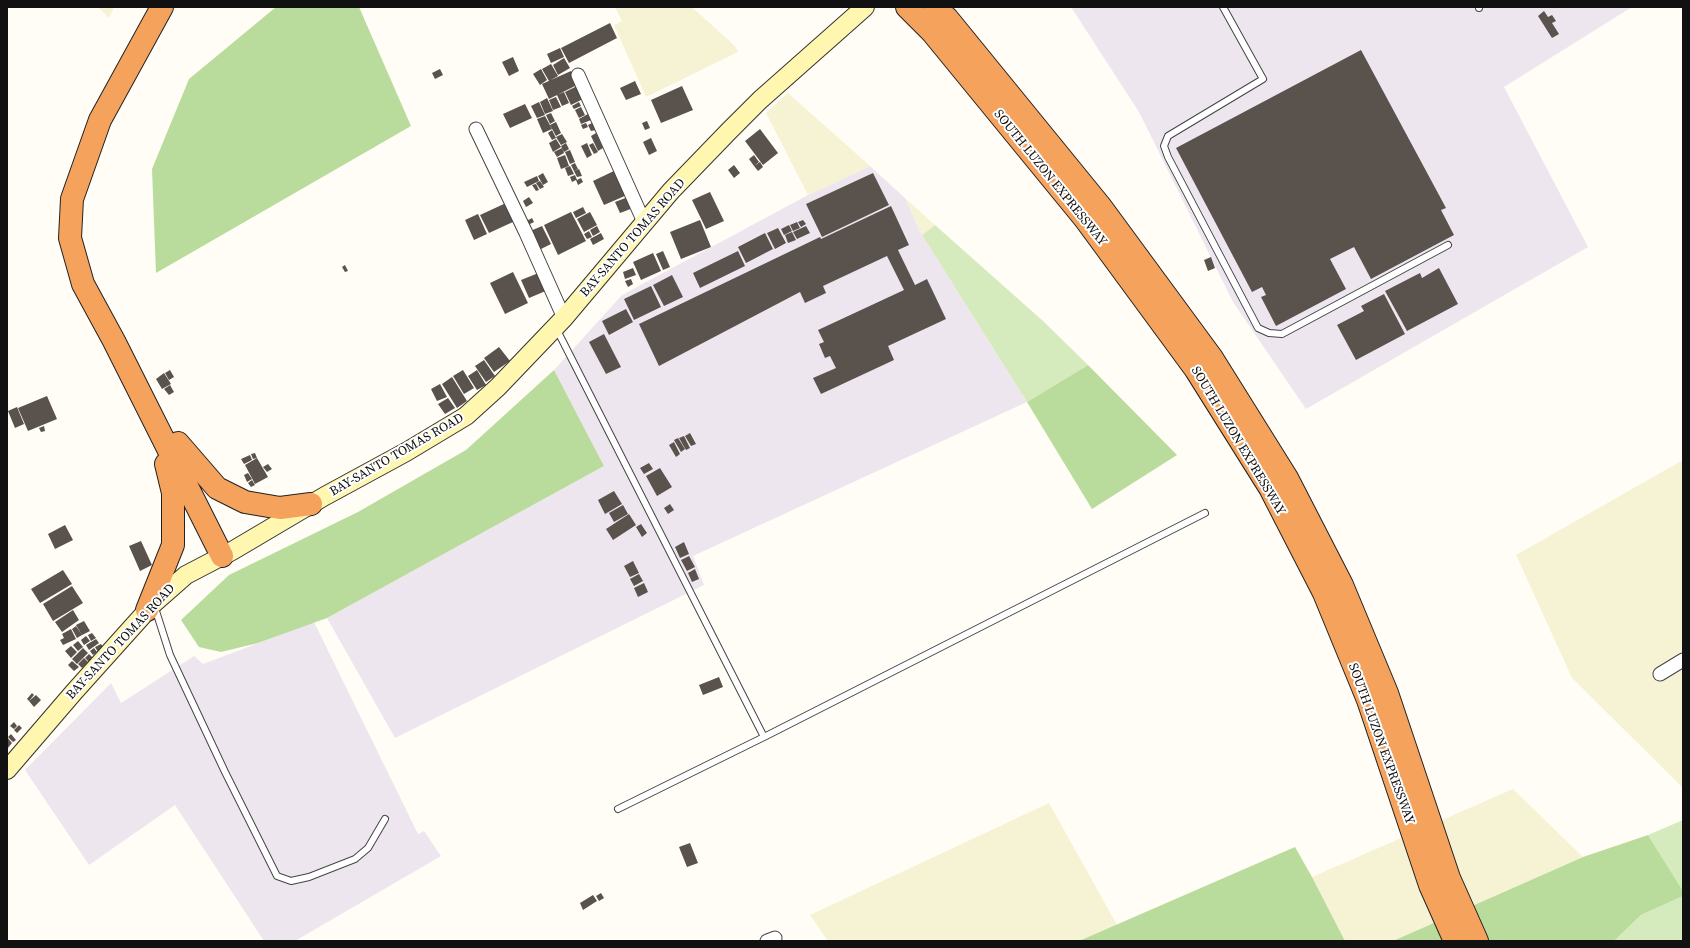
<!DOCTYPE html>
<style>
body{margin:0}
#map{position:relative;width:1690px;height:948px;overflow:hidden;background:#fffdf5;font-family:"Source Serif 4",serif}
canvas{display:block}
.frame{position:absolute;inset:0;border:8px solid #111;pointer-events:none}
</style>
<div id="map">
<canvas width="1690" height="948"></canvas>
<div class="frame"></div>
</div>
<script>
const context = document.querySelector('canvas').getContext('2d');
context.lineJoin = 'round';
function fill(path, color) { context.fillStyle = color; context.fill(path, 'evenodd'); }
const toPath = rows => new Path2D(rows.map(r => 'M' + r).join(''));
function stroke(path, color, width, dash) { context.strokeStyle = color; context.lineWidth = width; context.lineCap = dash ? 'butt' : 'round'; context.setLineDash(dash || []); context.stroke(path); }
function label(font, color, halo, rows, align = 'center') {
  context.font = font + ' "Source Serif 4",serif'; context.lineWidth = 4; context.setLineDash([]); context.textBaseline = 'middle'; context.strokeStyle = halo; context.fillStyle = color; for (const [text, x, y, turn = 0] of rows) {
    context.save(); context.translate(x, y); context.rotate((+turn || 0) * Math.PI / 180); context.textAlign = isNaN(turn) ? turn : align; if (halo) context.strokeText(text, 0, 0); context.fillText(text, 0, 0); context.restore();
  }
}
const industrial = toPath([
 [1071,7,1632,7,1504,87,1588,247,1306,409,1233,302,1139,112],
 [870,166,905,198,922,235,1027,402,693,556,704,585,395,738,327,618,604,466,554,370,622,295,808,195],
 [314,622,418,834,424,831,441,856,295,941,264,941,175,805,89,865,25,770,111,683,121,703,194,656,203,664]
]);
const farmland = toPath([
 [98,7,114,7,109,18],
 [615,7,692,7,735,46,738,52,646,97,614,25,622,21],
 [788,93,870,166,808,195,766,113],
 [905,198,935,225,922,235],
 [1683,460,1683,788,1572,678,1516,555],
 [1513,789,1583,857,1393,941,1345,941,1312,877],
 [1049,803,1117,925,1079,941,828,941,810,915]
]);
const green = toPath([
 [935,225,1043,321,1088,365,1027,402,922,235],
 [1683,820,1683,891,1648,835],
 [1683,896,1683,941,1614,941,1641,915]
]);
const forest = toPath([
 [276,7,359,7,411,126,156,273,152,169,189,79],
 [1088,365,1177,455,1092,509,1027,402],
 [554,370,604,466,327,618,258,643,221,652,199,647,181,620,229,575,358,512,466,450],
 [1648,835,1683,891,1683,896,1641,915,1614,941,1393,941,1583,857],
 [1295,847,1312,877,1345,941,1079,941]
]);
const building = toPath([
 [1544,11,1548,17,1552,15,1556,21,1552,23,1559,34,1552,38,1538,16],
 [610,23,617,38,569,63,561,48],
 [560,48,564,57,551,63,547,54],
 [1361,50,1446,208,1441,210,1454,235,1371,279,1354,247,1330,259,1346,289,1276,326,1261,297,1266,295,1262,287,1252,292,1176,148],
 [513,57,519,71,509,76,502,62],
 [564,58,570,68,558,75,553,65],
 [551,64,558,76,549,81,542,69],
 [440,69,443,75,435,79,432,73],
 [541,69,547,80,540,85,533,74],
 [571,71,577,85,549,99,542,84],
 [635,81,641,94,626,100,620,88],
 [577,86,583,99,571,105,565,92],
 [682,86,693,110,661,123,651,100],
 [564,92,569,103,562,106,557,95],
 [556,97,561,107,553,110,549,100],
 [547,98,553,111,545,114,540,102],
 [539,102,545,115,537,118,531,106],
 [579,102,581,106,574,109,572,106],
 [525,104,532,118,510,128,503,114],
 [581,107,585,115,579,118,575,110],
 [551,113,555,121,550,124,546,115],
 [588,114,591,120,581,124,579,119],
 [545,116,552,129,543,133,537,119],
 [647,121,650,128,645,130,642,123],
 [556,122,561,133,556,136,550,125],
 [586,123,588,127,583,129,581,125],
 [592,123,596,130,591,131,588,125],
 [760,129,778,153,763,165,745,141],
 [552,130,556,138,552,140,548,133],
 [596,133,603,148,598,151,591,136],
 [562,134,567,142,561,145,556,137],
 [651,138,657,151,649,155,643,142],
 [556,139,561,147,553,152,549,143],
 [566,143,569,149,564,152,561,146],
 [587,143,592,155,587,158,581,146],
 [593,143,598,152,594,154,589,145],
 [562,148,564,153,557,157,554,152],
 [570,150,575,162,570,164,565,152],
 [565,155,569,166,561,169,557,158],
 [754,155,759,162,754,166,749,159],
 [760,162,763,167,758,171,754,166],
 [575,163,578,169,574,171,571,165],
 [734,165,740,173,734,178,728,170],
 [570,166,574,174,568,176,565,168],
 [579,169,582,176,577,177,574,171],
 [616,170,627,195,604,205,593,181],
 [543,173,548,182,543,185,538,176],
 [873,173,889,205,822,237,806,204],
 [575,175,577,180,581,178,583,182,578,185,576,180,572,182,570,177],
 [537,176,539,181,527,187,524,182],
 [540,181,544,187,540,189,536,183],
 [536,184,539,190,536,191,532,185],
 [710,192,724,221,706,229,692,200],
 [529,197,533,203,526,207,523,201],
 [628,197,633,208,620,213,615,202],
 [506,203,515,221,489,233,480,215],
 [891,206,909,245,898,250,915,285,927,279,946,319,888,346,894,360,821,394,813,378,836,368,830,356,825,358,819,344,824,342,818,330,904,290,887,256,823,286,826,293,805,303,800,292,659,366,639,324,820,237,821,239],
 [583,207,586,213,576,218,573,212],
 [571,212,586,241,558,255,544,225],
 [590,212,597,225,584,232,577,219],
 [478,214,487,234,474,240,465,220],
 [532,218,534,222,528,225,523,223],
 [700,220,711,247,681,259,670,232],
 [803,220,806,224,801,227,798,222],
 [797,222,800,228,793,231,790,225],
 [789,225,792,231,784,235,781,229],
 [542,226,551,244,537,251,528,232],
 [597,226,600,232,593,236,590,230],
 [806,226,810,233,797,239,793,232],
 [778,228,786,243,775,249,767,233],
 [589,231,592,237,587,239,584,234],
 [792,232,796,240,788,243,785,235],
 [601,233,604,239,593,245,590,239],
 [765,233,773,249,746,263,738,247],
 [663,251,670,267,663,270,656,254],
 [738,251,745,266,700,288,693,273],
 [653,253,661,271,641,280,633,262],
 [1211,257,1215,268,1208,271,1204,260],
 [345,265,348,271,345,272,342,267],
 [633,268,636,275,625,279,623,272],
 [1439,268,1458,304,1407,331,1385,291,1420,273,1422,278],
 [513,272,528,303,505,314,490,283],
 [541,272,548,290,529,298,521,280],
 [672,275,683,297,664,306,653,285],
 [631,279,633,284,628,287,625,281],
 [651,286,661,307,634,320,624,299],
 [1384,294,1405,334,1356,360,1337,325,1364,311,1361,306],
 [626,309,633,322,609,335,602,321],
 [604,334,621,367,606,374,589,342],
 [499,347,510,361,494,372,484,358],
 [484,360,495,376,486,382,475,366],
 [170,370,174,377,169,380,165,373],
 [463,370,474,388,464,394,453,376],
 [477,370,486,385,477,390,468,376],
 [164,373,171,384,162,389,156,379],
 [452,377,467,401,457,408,442,384],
 [440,384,447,397,437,401,431,389],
 [170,385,174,392,169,395,164,389],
 [47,396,57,419,28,431,18,408],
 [448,398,455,408,445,414,438,404],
 [17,407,24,424,15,428,8,411],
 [44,426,45,431,41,432,39,428],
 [690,433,696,444,691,446,685,436],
 [684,436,690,448,686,450,679,438],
 [678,438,685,449,681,452,674,440],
 [674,442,680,454,676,457,669,445],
 [255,453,257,458,253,459,251,454],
 [250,455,252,460,244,464,241,459],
 [257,458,268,477,255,484,245,465],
 [649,463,653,469,644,474,640,468],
 [268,464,272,469,267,472,263,467],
 [660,468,672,487,657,496,646,476],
 [248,473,252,479,247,482,244,475],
 [252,480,255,485,251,487,248,483],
 [614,491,622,504,605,514,598,500],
 [670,504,674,510,668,514,664,508],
 [623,505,628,514,614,522,609,513],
 [629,514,636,525,613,540,606,529],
 [641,524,647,533,642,537,636,527],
 [65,525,73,540,55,549,48,534],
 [141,541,152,565,140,571,129,546],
 [684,542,689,554,680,558,675,547],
 [689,556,695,567,687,571,681,560],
 [633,561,639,573,630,577,624,566],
 [695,569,699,579,692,582,688,573],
 [63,570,72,584,40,603,31,589],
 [639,574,643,581,634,586,630,579],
 [644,583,648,592,638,597,634,588],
 [72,586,83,603,53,621,43,604],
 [73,610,79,620,62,632,55,622],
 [84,621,90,631,82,635,76,625],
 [76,626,82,635,77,638,72,629],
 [71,629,76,639,63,645,60,640,64,638,62,634],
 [92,633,96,638,91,641,88,635],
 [86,636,90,641,84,645,81,640],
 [96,639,99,643,89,650,86,645],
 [78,641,83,647,78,651,73,645],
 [101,644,104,648,98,652,95,647],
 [71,646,77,652,71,658,65,651],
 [83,648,88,653,77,664,72,659],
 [94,648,97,652,93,655,90,651],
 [89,654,93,658,89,662,85,658],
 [84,658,88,662,82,668,78,664],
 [72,661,79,667,74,671,68,665],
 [719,677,723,687,703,695,699,685],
 [32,693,34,695,29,701,27,699],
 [36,695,41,700,34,707,29,701],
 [14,722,17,726,14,729,10,726],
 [19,725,22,728,17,733,14,730],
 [11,734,16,740,13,742,8,737],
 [7,737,12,743,7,749],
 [690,843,698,863,687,867,679,847],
 [601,893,604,898,599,901,596,896],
 [593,895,597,901,583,910,580,903]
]);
const service = toPath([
 [1223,7,1263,79,1168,136,1164,146,1168,157,1258,328,1269,333,1282,334,1448,245],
 [1479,7,1479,8],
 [556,328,764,737,1205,513],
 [155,608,170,655,225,772,277,876,291,881,309,877,355,859,368,848,385,819],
 [618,809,764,737]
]);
const minor = toPath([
 [578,75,644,222],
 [476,129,526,233,564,318],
 [1660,674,1683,660],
 [767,941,775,938]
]);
const secondary = toPath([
 [7,770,74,692,153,604,186,575,232,551,325,496,406,452,466,416,498,387,564,318,671,191,729,131,760,100,865,7]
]);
const motorway = toPath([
 [162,7,100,120,72,199,70,238,83,284,114,341,222,556],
 [907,7,932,32,1085,219,1196,370,1270,488,1324,593,1368,700,1430,885,1455,941],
 [935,7,947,18,1101,207,1212,358,1287,478,1342,585,1387,693,1449,878,1477,941],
 [178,443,217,488,245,502,280,508,311,504],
 [147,610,173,545,173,493,166,464]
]);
const streetNames = [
 ["SOUTH LUZON EXPRESSWAY",1050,178,51],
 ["BAY-SANTO TOMAS ROAD",633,238,-49],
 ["SOUTH LUZON EXPRESSWAY",1238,441,59],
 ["BAY-SANTO TOMAS ROAD",397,455,-30],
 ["BAY-SANTO TOMAS ROAD",121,642,-47],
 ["SOUTH LUZON EXPRESSWAY",1381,744,70]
];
fill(industrial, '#eee6ef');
fill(farmland, '#f6f3d4');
fill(green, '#d5ebbd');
fill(forest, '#b9dc9c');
fill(building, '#5a524d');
stroke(service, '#444', 8);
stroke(minor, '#444', 15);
stroke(secondary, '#333', 20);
stroke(motorway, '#222', 24);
stroke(service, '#fff', 6);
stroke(minor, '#fff', 13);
stroke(secondary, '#fff6b0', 18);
stroke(motorway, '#f5a25d', 22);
label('13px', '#111', '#fff', streetNames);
</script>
